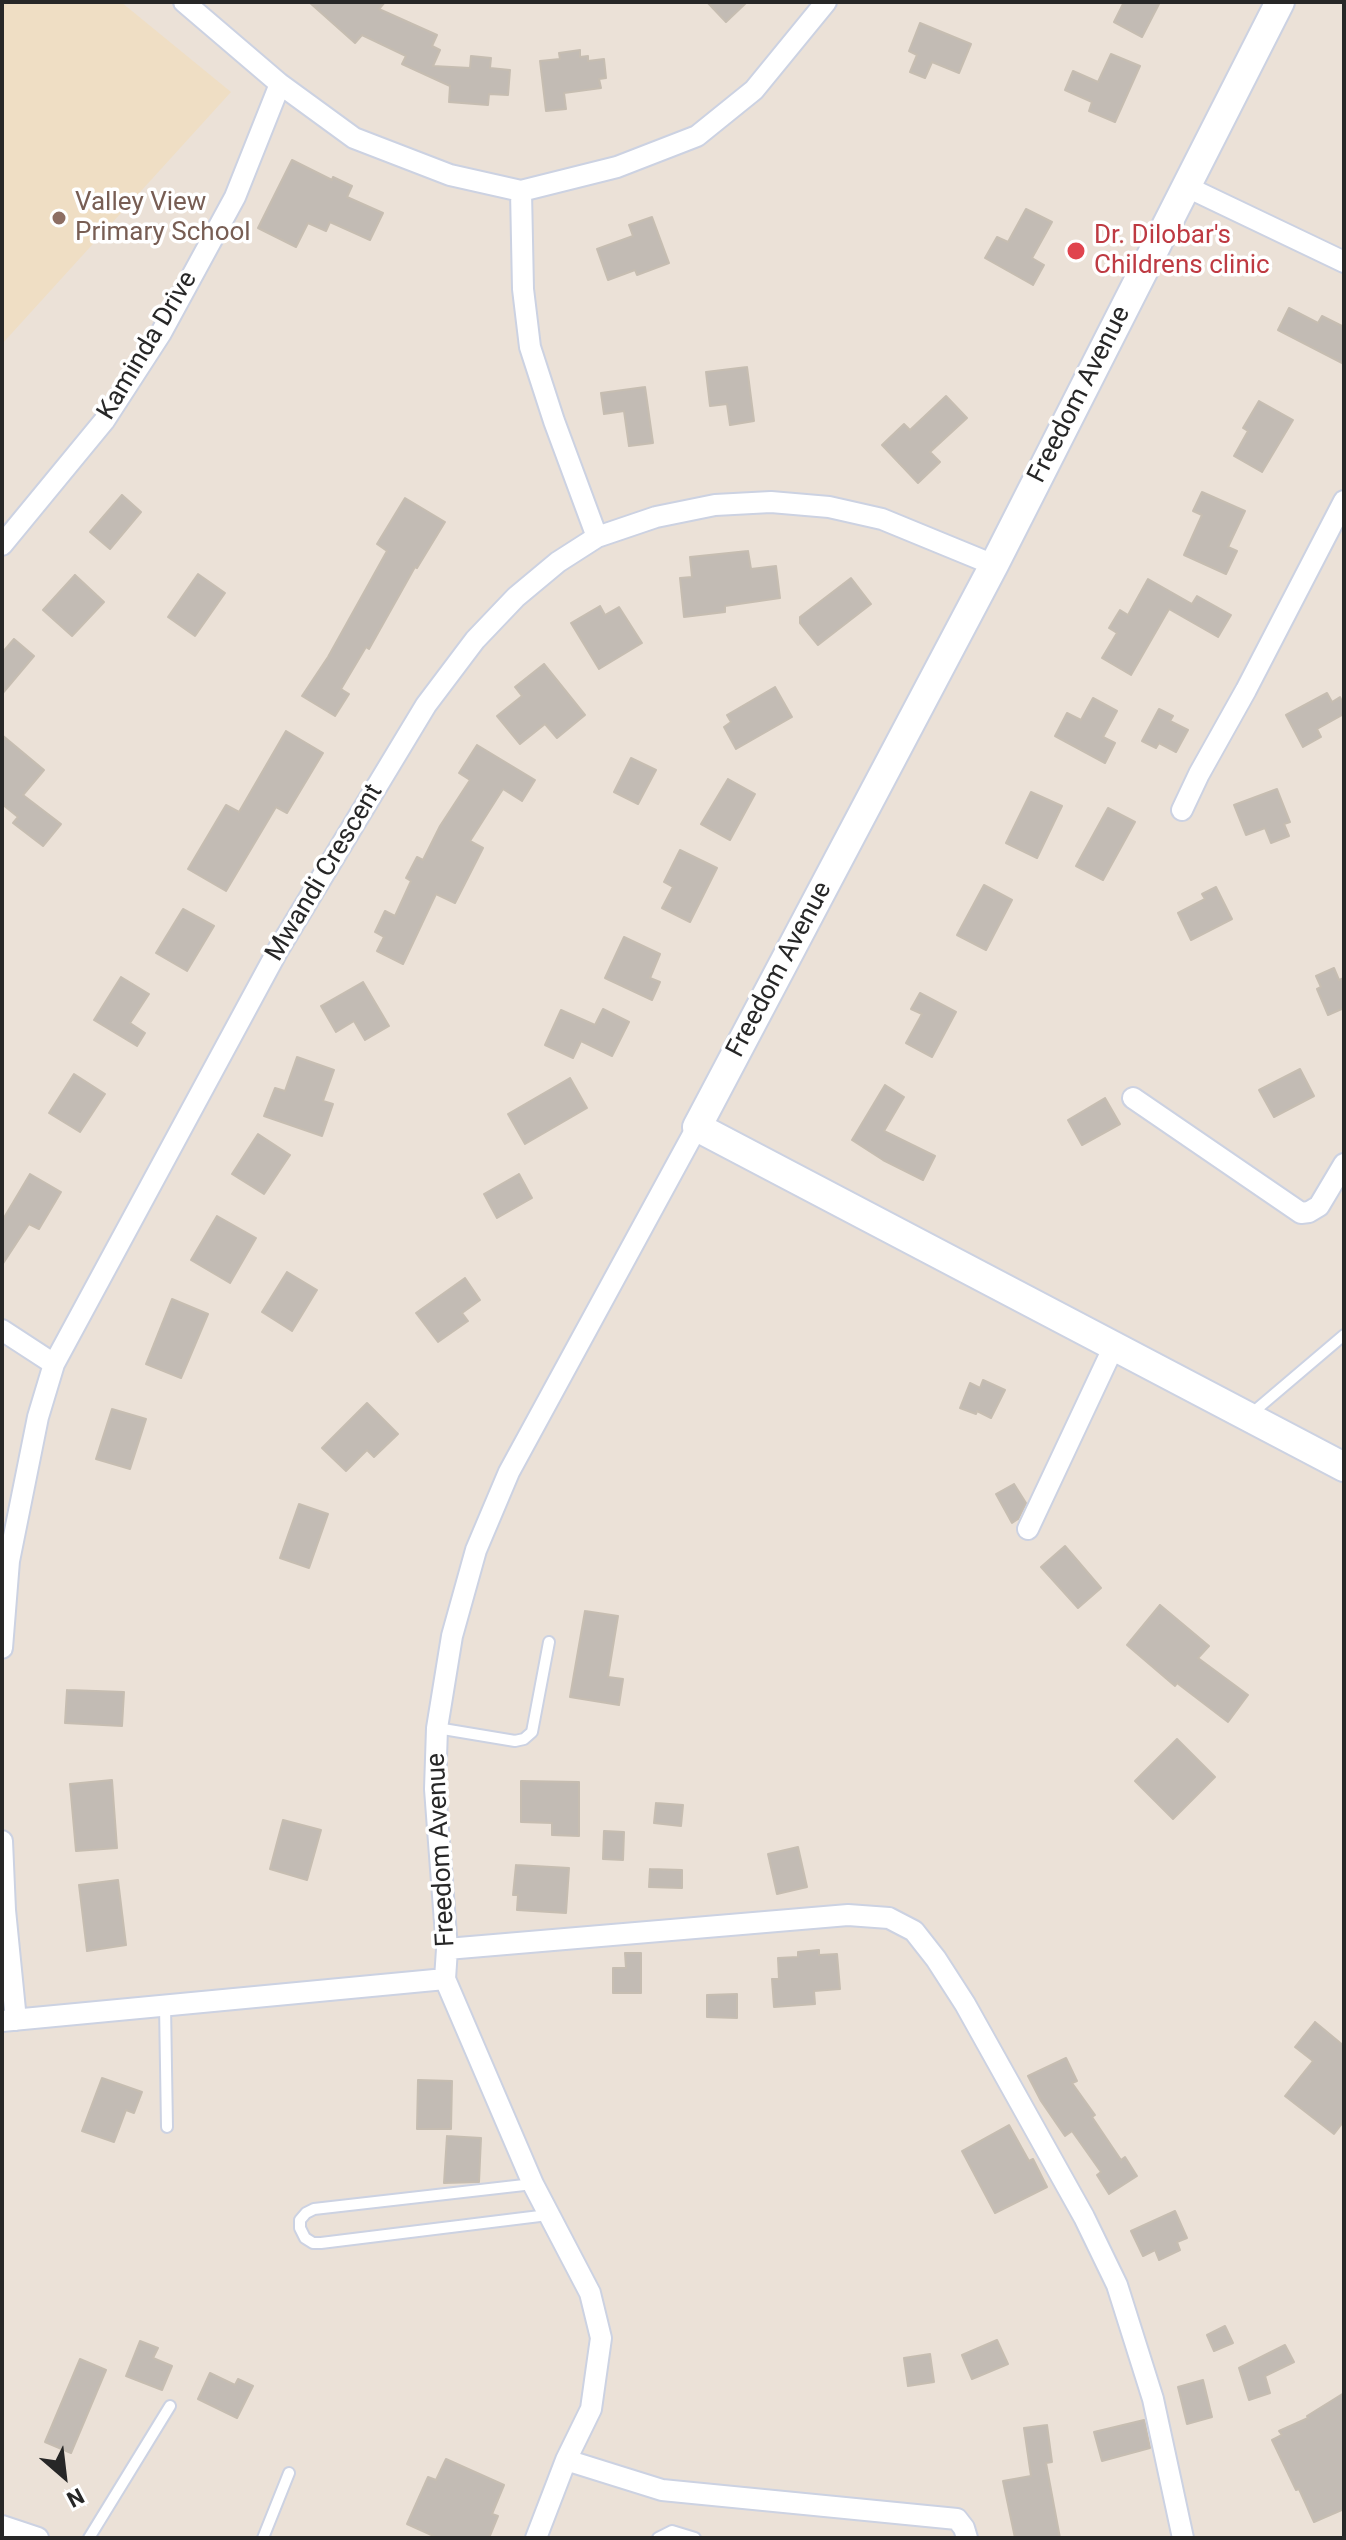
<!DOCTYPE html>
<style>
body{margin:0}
#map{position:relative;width:1346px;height:2540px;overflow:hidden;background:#ebe1d7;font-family:Roboto,sans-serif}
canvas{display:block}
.frame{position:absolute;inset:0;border:4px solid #272727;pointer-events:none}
.north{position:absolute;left:24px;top:2436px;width:80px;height:80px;-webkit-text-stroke:6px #fff;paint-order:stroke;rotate:152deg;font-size:22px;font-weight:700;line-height:32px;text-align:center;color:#272727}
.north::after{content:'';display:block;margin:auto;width:28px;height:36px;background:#272727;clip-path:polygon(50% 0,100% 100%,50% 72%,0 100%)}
</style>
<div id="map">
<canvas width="1346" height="2540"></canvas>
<div class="frame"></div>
<div class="north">N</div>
</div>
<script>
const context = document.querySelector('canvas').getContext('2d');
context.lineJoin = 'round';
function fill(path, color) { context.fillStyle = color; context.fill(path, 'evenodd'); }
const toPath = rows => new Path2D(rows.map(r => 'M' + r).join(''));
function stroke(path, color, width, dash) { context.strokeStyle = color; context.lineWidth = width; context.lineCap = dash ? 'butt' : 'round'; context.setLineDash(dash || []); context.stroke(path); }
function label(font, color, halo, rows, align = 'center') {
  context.font = font + ' Roboto,sans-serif'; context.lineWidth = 7; context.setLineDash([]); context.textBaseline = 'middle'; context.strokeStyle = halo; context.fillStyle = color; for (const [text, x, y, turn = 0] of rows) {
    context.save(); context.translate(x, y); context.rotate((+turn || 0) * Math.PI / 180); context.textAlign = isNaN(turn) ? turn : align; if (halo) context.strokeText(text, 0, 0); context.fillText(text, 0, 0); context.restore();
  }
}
const education = toPath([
 [2,2,121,2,231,92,2,344]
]);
const building = toPath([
 [309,2,385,2,379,9,437,35,432,46,440,50,433,66,470,68,471,56,491,58,490,68,510,70,508,95,489,94,488,105,449,102,450,86,402,64,406,56,362,35,355,43,309,2],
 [707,2,747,2,726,22,707,2],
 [1124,2,1160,2,1142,37,1114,22,1124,2],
 [920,23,971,44,959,73,932,62,925,78,910,72,917,55,909,51,920,23],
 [580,50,580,57,588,56,588,61,604,59,606,78,599,79,601,88,564,93,566,109,546,111,540,61,560,59,559,53,580,50],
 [1111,54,1140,66,1115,122,1089,111,1092,102,1065,90,1073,71,1098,82,1111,54],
 [292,160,332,180,333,177,352,186,347,197,383,213,370,240,330,222,326,231,308,223,296,247,258,228,292,160],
 [1026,209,1052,222,1032,258,1044,265,1033,285,985,258,997,237,1008,242,1026,209],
 [652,217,669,263,637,275,635,270,608,280,597,249,633,236,629,225,652,217],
 [1289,308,1318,323,1322,316,1344,327,1344,364,1278,330,1289,308],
 [747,367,754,421,730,425,727,404,710,406,706,372,747,367],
 [645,387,653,443,629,446,624,411,604,414,601,393,645,387],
 [946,396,967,418,930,452,940,462,918,483,882,445,904,424,910,430,946,396],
 [1259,401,1293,420,1262,472,1234,456,1248,431,1243,428,1259,401],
 [1202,492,1245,511,1228,547,1237,551,1226,574,1184,555,1202,515,1193,511,1202,492],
 [122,495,141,512,110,549,90,532,122,495],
 [405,498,445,522,417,568,415,567,369,649,366,647,341,689,349,694,335,716,302,696,328,657,387,551,377,544,405,498],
 [748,551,751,569,776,566,780,598,725,606,725,612,684,617,680,578,692,577,690,557,748,551],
 [198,574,225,593,195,636,168,617,198,574],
 [75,575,104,602,72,636,43,610,75,575],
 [851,578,871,604,818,645,800,623,800,617,851,578],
 [1148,579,1192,604,1197,596,1231,615,1218,637,1169,609,1131,675,1102,658,1117,633,1109,628,1120,610,1128,615,1148,579],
 [600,606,605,615,619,607,642,643,599,669,571,623,600,606],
 [14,639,34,656,2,694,2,653,14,639],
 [544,664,585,715,557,738,545,724,520,744,497,716,522,696,515,687,544,664],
 [775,687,792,717,736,749,724,727,731,722,727,715,775,687],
 [1327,693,1332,702,1340,697,1344,706,1344,714,1317,729,1321,737,1303,747,1286,715,1327,693],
 [1093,698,1117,711,1103,737,1115,743,1105,763,1055,736,1067,713,1081,720,1093,698],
 [1159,709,1173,716,1170,721,1188,730,1176,752,1159,743,1156,748,1142,741,1159,709],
 [286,731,323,753,287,813,276,807,226,891,188,869,226,805,239,812,286,731],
 [2,735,44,770,23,795,61,824,43,846,13,823,18,817,2,804,2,735],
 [477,745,535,780,522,801,503,789,470,841,483,848,455,903,436,894,403,964,377,951,384,937,375,932,385,911,395,916,411,881,406,878,417,857,423,860,440,826,470,780,459,773,477,745],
 [631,758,656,770,638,804,614,792,631,758],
 [728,779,755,794,730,840,701,824,728,779],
 [1277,789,1290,822,1284,824,1289,836,1271,843,1265,828,1246,835,1234,805,1277,789],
 [1031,792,1062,806,1037,858,1006,843,1031,792],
 [1108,808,1135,822,1103,880,1076,866,1108,808],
 [680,850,717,868,690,922,662,908,673,887,664,882,680,850],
 [984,885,1012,900,986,950,957,935,984,885],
 [1216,887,1232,919,1191,940,1178,913,1205,899,1202,894,1216,887],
 [183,909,214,926,187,971,156,953,183,909],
 [624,937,660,954,650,978,660,982,652,1000,605,978,624,937],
 [1334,968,1339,980,1344,978,1344,1008,1328,1015,1317,989,1321,987,1316,976,1334,968],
 [121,977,149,994,130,1023,145,1033,137,1046,94,1020,121,977],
 [363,982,389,1026,365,1040,354,1021,336,1032,321,1006,363,982],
 [920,993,956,1012,932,1057,906,1043,922,1014,911,1009,920,993],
 [603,1009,629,1022,612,1056,581,1041,573,1058,545,1045,561,1010,595,1025,603,1009],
 [297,1057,334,1070,323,1101,333,1104,322,1136,264,1116,275,1088,285,1091,297,1057],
 [1300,1069,1314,1096,1274,1117,1259,1090,1300,1069],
 [74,1074,105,1094,80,1132,49,1113,74,1074],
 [570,1078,587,1108,525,1144,508,1114,570,1078],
 [885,1085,904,1097,884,1131,935,1156,923,1180,883,1160,852,1140,885,1085],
 [1105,1098,1120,1124,1082,1145,1068,1120,1105,1098],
 [258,1134,290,1155,264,1194,232,1174,258,1134],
 [30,1174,61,1192,39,1229,29,1224,2,1265,2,1221,30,1174],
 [519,1174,532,1198,497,1218,484,1194,519,1174],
 [217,1216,256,1238,230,1283,191,1260,217,1216],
 [287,1272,317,1290,292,1331,262,1312,287,1272],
 [465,1278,480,1300,462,1313,468,1321,438,1342,416,1313,465,1278],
 [172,1299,208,1314,181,1378,146,1364,172,1299],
 [983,1380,1005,1390,991,1418,977,1411,976,1414,960,1408,970,1383,980,1388,983,1380],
 [367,1403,398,1434,374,1457,367,1450,346,1471,322,1448,367,1403],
 [112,1409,146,1419,130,1469,96,1459,112,1409],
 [1014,1484,1026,1503,1018,1519,1012,1523,996,1494,1014,1484],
 [299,1504,328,1514,309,1568,280,1558,299,1504],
 [1065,1546,1101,1588,1078,1608,1041,1567,1065,1546],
 [1160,1605,1209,1646,1198,1658,1248,1695,1228,1722,1177,1683,1175,1686,1127,1645,1160,1605],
 [585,1611,618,1616,608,1677,623,1679,619,1705,570,1697,585,1611],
 [67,1690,124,1692,122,1726,65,1723,67,1690],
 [1177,1739,1215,1777,1173,1819,1135,1781,1177,1739],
 [112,1780,117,1848,76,1851,70,1784,112,1780],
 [521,1781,579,1782,579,1836,552,1835,552,1823,521,1822,521,1781],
 [656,1803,683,1805,681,1826,654,1823,656,1803],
 [283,1820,321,1830,307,1880,270,1869,283,1820],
 [604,1831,624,1832,623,1860,603,1859,604,1831],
 [798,1847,807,1887,777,1894,768,1854,798,1847],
 [516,1865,569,1868,566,1913,517,1910,518,1895,513,1895,516,1865],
 [650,1869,682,1870,682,1888,649,1887,650,1869],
 [118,1880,126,1945,87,1951,79,1885,118,1880],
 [819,1950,819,1955,837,1954,840,1989,814,1991,815,2004,774,2007,772,1979,779,1979,778,1958,798,1957,798,1952,819,1950],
 [625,1953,641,1953,641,1993,613,1993,613,1968,626,1968,625,1953],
 [737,1994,737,2018,707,2017,707,1995,737,1994],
 [1315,2022,1344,2046,1344,2121,1334,2134,1285,2096,1313,2061,1295,2047,1315,2022],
 [1066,2058,1077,2081,1072,2083,1095,2115,1092,2117,1121,2160,1125,2157,1137,2176,1109,2194,1097,2175,1101,2172,1072,2131,1065,2136,1041,2101,1028,2076,1066,2058],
 [102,2078,142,2092,134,2113,126,2110,114,2142,82,2131,102,2078],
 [418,2080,452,2081,451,2129,417,2129,418,2080],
 [1009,2125,1029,2161,1033,2159,1047,2187,995,2213,962,2151,1009,2125],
 [447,2136,481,2138,479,2182,444,2183,447,2136],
 [1175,2211,1187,2238,1177,2242,1180,2250,1159,2260,1155,2250,1143,2256,1131,2231,1175,2211],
 [1225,2326,1233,2343,1214,2351,1207,2335,1225,2326],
 [997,2340,1008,2364,972,2379,962,2355,997,2340],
 [140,2341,158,2348,153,2358,172,2366,162,2390,126,2376,140,2341],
 [1285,2345,1294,2362,1265,2376,1270,2393,1249,2400,1239,2368,1285,2345],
 [930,2354,934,2382,908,2386,904,2358,930,2354],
 [80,2359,106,2370,71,2453,45,2442,80,2359],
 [210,2373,235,2385,238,2379,253,2386,237,2418,198,2399,210,2373],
 [1203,2380,1212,2417,1187,2424,1178,2387,1203,2380],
 [1344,2393,1344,2509,1314,2522,1299,2489,1296,2490,1272,2440,1282,2435,1279,2431,1308,2418,1307,2416,1344,2393],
 [1144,2420,1150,2448,1102,2461,1094,2432,1144,2420],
 [1047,2425,1052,2462,1046,2463,1060,2538,1015,2538,1003,2481,1031,2476,1024,2428,1047,2425],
 [446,2459,504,2485,492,2514,498,2516,489,2538,438,2538,407,2524,428,2477,436,2480,446,2459]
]);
const service = toPath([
 [1251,1414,1344,1335],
 [437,1728,515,1741,524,1739,532,1732,549,1642],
 [165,2005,167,2127],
 [533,2184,314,2209,306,2213,300,2220,300,2228,305,2238,313,2243,321,2243,548,2215],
 [89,2538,170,2406],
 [263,2538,289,2473],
 [658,2538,672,2531,695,2538]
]);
const minor = toPath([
 [184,2,280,84,354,138,450,175,521,191,617,167,697,136,754,90,826,2],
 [1185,186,1344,262],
 [521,191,523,289,530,347,554,421,597,537],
 [2,545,104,421,161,333,235,197,280,84],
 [1182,810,1199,774,1246,690,1344,501],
 [1133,1098,1301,1213,1309,1212,1319,1206,1344,1164],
 [2,1330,54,1364],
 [1028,1529,1114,1346],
 [2,1648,9,1561,38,1417,54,1364,278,950,426,705,475,640,516,597,558,562,597,537,656,517,715,505,771,502,829,507,882,519,994,565],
 [2,1841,5,1910,16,2020],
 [447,1949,848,1915,889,1918,914,1931,936,1959,965,2004,1084,2217,1117,2285,1153,2399,1183,2538],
 [2,2021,445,1979],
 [566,2460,662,2490,957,2519,964,2528,967,2538],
 [2,2526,38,2538],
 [536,2538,566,2460,591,2409,601,2338,590,2293,533,2184,445,1979,447,1949,435,1789,437,1728,452,1636,476,1550,509,1472,697,1127]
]);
const secondary = toPath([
 [1280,2,994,565,697,1127,1344,1467]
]);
const markers = [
 [59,218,8,"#8d6e63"],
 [1076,251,10,"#e0444e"]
];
const educationNames = [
 ["Valley View",75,203],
 ["Primary School",75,233]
];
const healthNames = [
 ["Dr. Dilobar's",1094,236],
 ["Childrens clinic",1094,266]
];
const streetNames = [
 ["Kaminda Drive",148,346,-59],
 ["Freedom Avenue",1080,395,-63],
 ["Mwandi Crescent",325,873,-59],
 ["Freedom Avenue",780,970,-62],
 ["Freedom Avenue",442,1850,-93]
];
fill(education, '#efdec4');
fill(building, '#c2bbb4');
stroke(building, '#c6bdb1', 2);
stroke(service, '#ccd2e2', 14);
stroke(minor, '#ccd2e2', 24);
stroke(secondary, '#ccd2e2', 32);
stroke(service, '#fff', 10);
stroke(minor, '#fff', 20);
stroke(secondary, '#fff', 28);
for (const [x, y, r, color] of markers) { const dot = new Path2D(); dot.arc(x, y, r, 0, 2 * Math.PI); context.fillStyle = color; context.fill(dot); stroke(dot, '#fff', 3); }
label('26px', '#785e54', '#fff', educationNames, 'left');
label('26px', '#be3a42', '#fff', healthNames, 'left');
label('26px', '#272727', '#fff', streetNames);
</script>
